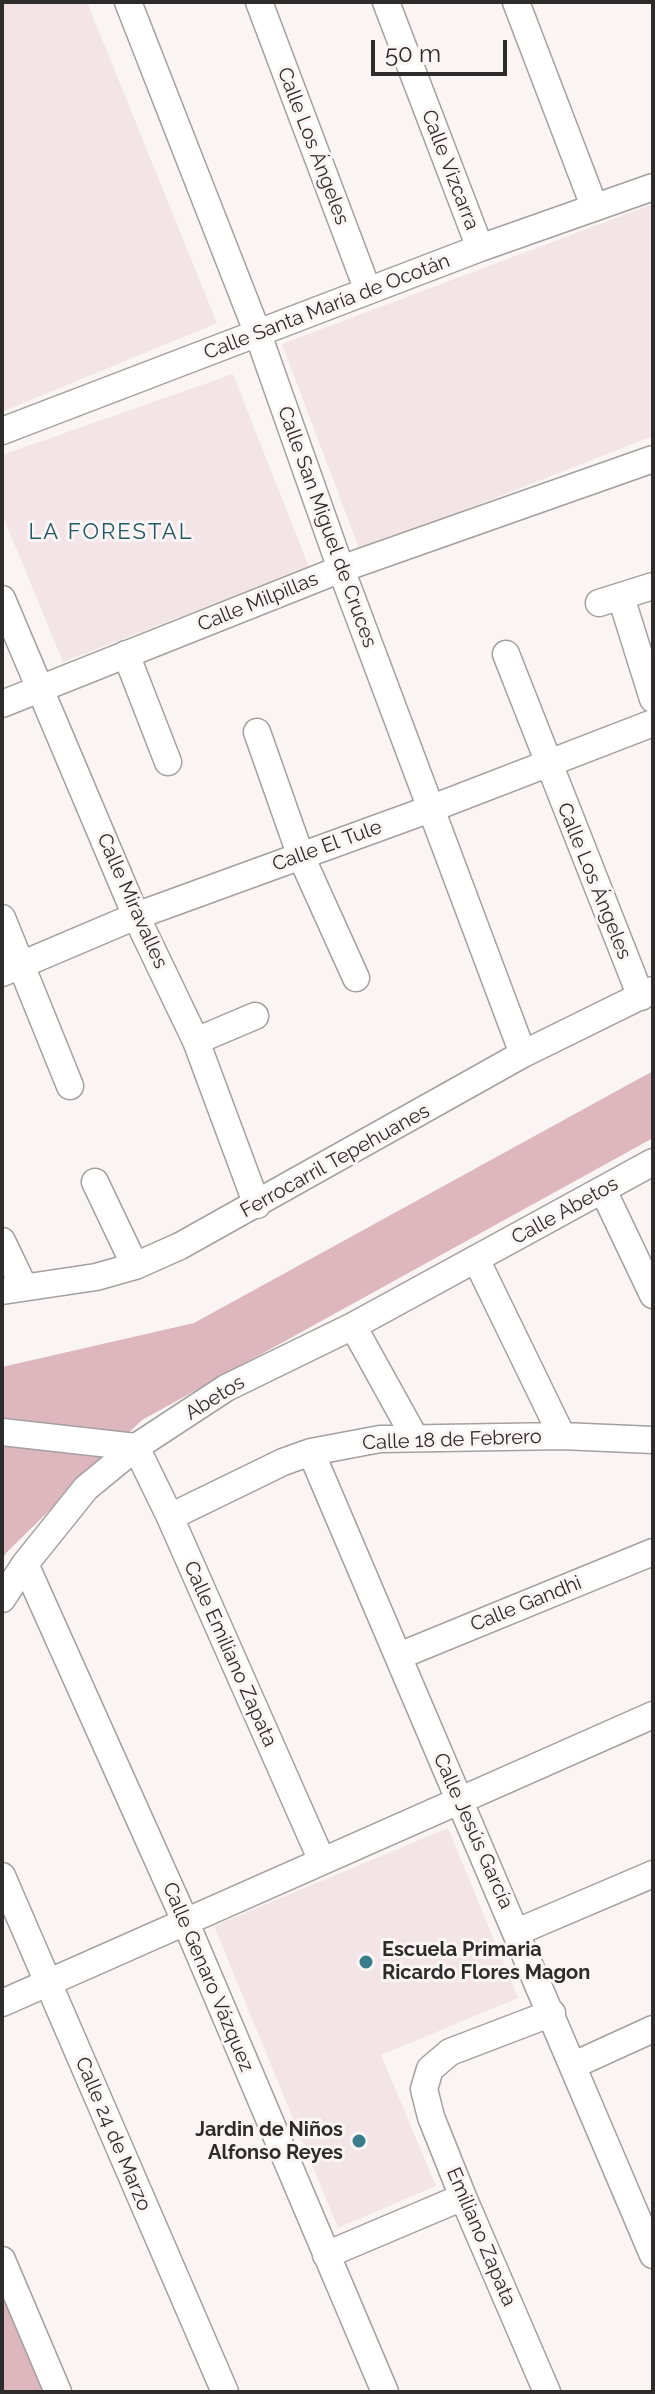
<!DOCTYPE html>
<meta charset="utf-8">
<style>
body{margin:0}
#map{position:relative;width:655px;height:2394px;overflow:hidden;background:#faf4f5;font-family:Raleway,sans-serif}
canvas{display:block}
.frame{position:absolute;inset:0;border:4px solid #2d2b2b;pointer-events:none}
.scale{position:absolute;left:371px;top:40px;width:136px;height:36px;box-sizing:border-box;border:4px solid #2d2b2b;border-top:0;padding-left:10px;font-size:24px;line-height:28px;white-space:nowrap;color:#2d2b2b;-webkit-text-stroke:6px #faf4f5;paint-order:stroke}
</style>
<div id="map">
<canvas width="655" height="2394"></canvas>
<div class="frame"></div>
<div class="scale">50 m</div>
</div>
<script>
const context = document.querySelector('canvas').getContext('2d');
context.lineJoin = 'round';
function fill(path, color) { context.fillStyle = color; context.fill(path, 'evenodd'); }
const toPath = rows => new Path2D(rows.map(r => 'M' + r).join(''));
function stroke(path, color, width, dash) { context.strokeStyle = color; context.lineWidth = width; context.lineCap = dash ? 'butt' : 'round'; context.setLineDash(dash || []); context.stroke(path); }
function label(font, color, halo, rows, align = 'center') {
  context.font = font + ' Raleway,sans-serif'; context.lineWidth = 6; context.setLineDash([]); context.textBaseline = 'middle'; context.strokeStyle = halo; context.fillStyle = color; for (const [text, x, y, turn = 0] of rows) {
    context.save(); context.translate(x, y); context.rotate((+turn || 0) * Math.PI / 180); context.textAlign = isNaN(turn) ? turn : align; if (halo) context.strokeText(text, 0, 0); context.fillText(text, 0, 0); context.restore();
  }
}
const built = toPath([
 [2,2,87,2,217,323,2,412],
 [653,204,653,436,360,551,282,344],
 [233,374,309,567,63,662,2,514,2,455],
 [448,1828,518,1998,381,2055,436,2186,338,2228,214,1926]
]);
const green = toPath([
 [653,1071,653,1138,142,1420,6,1553,2,1560,2,1367,194,1323],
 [2,2295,43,2392,2,2392]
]);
const minor = toPath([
 [128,2,258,334,341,569,523,1054],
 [259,2,368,291],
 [386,2,480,248],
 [516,2,594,206],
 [2,431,480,248,653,187],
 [621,597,653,699],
 [2,599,136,916,196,1041,257,1205],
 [599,603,653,586],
 [126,654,168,762],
 [506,654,641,997],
 [2,704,341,569,653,459],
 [257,732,300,854,356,978],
 [2,918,70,1086],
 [2,973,136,916,430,809,653,723],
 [196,1041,255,1016],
 [95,1182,135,1266],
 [603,1190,653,1295],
 [2,1241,24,1287],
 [476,1259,562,1436],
 [2,1291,96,1277,135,1266,180,1246,523,1054,653,990],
 [353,1326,415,1438],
 [2,1432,136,1447,170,1517,322,1861],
 [311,1452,653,2255],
 [170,1517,283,1462,311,1452,380,1439,562,1436,653,1440],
 [25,1564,186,1923,385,2392],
 [2,1599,25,1564,86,1488,136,1447,226,1388,353,1326,653,1162],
 [399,1656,653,1552],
 [2,1876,225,2392],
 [517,1932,653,1874],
 [2,2003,653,1715],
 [574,2065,653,2029],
 [326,2255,463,2197],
 [2,2260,58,2392],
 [547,2392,463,2197,431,2117,424,2089,430,2069,450,2052,552,2013]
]);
const markers = [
 [366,1962,8,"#397d8c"],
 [359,2141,8,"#397d8c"]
];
const streetNames = [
 ["Calle Los Ángeles",313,146,69],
 ["Calle Vizcarra",450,170,69],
 ["Calle Santa María de Ocotán",327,307,-21],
 ["Calle San Miguel de Cruces",327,527,70],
 ["Calle Milpillas",258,602,-22],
 ["Calle El Tule",327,846,-20],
 ["Calle Los Ángeles",594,881,68],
 ["Calle Miravalles",132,901,66],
 ["Ferrocarril Tepehuanes",335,1161,-29],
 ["Calle Abetos",565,1211,-29],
 ["Abetos",215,1398,-32],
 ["Calle 18 de Febrero",452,1440,-2],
 ["Calle Gandhi",526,1604,-22],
 ["Calle Emiliano Zapata",230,1654,66],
 ["Calle Jesús García",473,1831,66],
 ["Calle Genaro Vázquez",208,1977,67],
 ["Calle 24 de Marzo",113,2134,67],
 ["Emiliano Zapata",481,2237,67]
];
const poiNames = [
 ["Escuela Primaria",382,1950],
 ["Ricardo Flores Magon",382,1973],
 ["Jardin de Niños",343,2130,"right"],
 ["Alfonso Reyes",343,2153,"right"]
];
const neighbourhoodNames = [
 ["LA FORESTAL",111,532]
];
fill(built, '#f3e5e7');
fill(green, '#ddb7bd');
stroke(minor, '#a49fa0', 29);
stroke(minor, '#fff', 26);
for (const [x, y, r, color] of markers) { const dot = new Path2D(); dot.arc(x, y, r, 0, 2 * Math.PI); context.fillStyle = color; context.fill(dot); stroke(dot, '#faf4f5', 3); }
label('20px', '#2d2b2b', '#faf4f5', streetNames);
label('bold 20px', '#2d2b2b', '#faf4f5', poiNames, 'left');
context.letterSpacing = '2px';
label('22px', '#215864', '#faf4f5', neighbourhoodNames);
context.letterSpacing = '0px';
</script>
